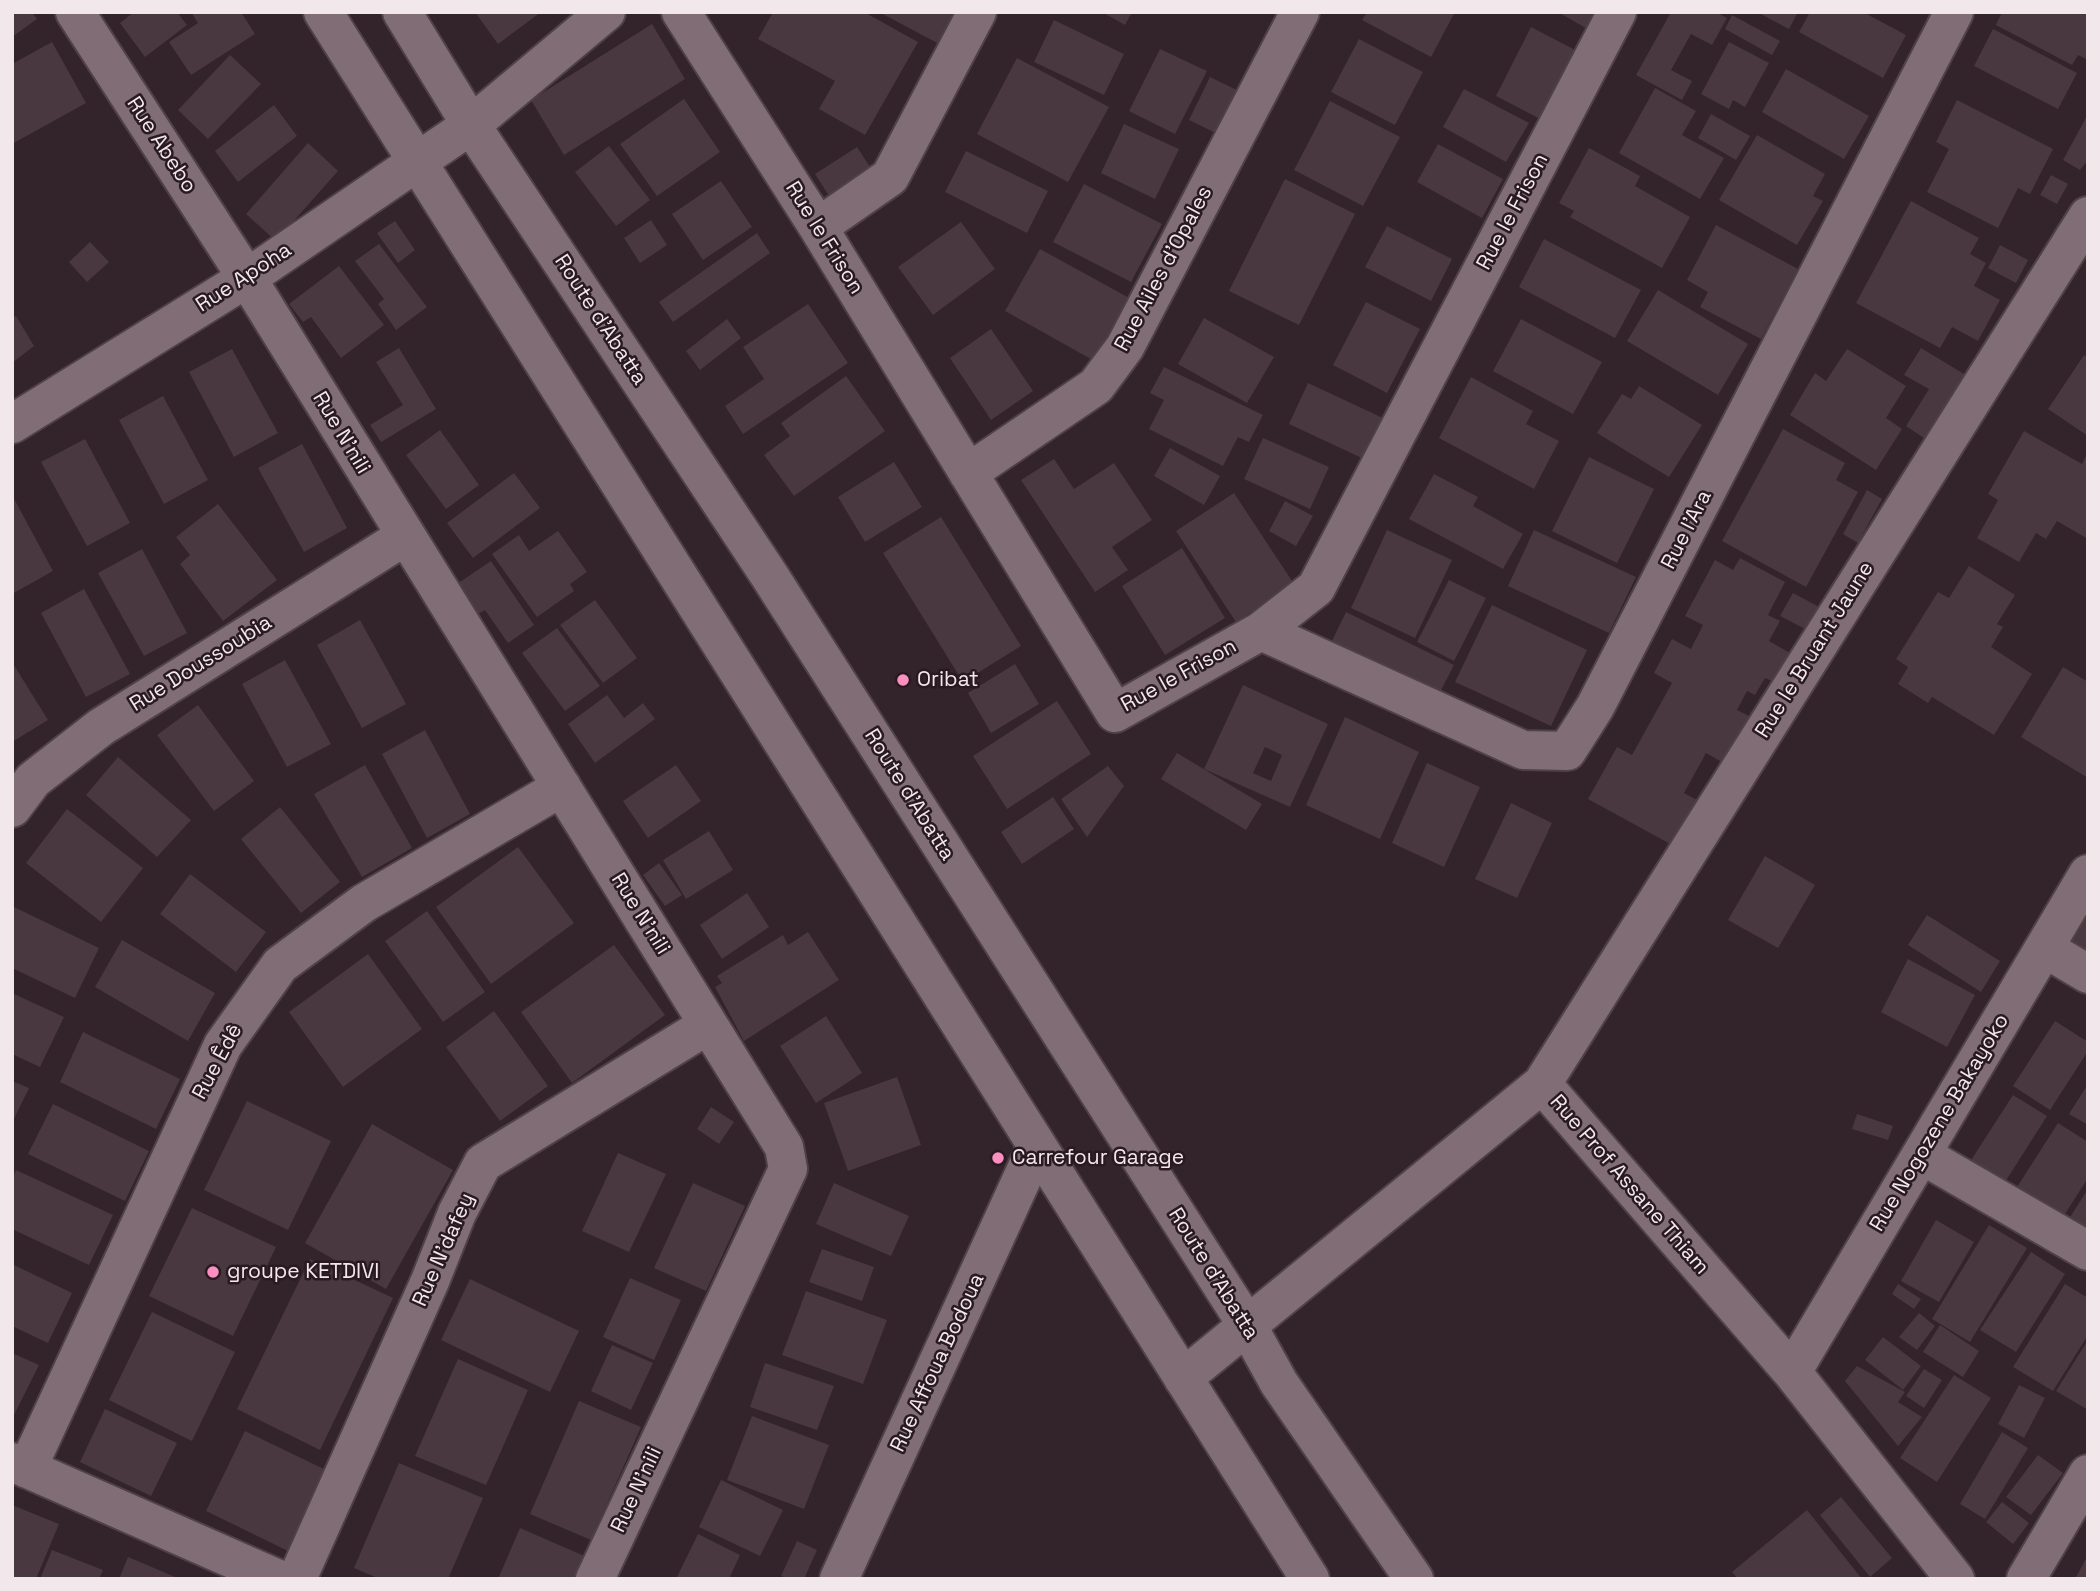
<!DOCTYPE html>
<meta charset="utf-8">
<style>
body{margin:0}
#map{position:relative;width:2100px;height:1591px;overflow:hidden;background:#33232a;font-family:"Space Grotesk",sans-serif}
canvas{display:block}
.frame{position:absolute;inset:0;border:14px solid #f2e7eb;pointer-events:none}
</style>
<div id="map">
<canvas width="2100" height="1591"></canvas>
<div class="frame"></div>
</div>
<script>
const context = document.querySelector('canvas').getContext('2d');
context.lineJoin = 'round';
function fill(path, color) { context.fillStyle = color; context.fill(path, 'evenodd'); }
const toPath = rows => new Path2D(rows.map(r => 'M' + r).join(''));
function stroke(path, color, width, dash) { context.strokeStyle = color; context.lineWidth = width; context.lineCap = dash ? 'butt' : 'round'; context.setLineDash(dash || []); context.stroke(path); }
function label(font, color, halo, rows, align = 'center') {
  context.font = font + ' "Space Grotesk",sans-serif'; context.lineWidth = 5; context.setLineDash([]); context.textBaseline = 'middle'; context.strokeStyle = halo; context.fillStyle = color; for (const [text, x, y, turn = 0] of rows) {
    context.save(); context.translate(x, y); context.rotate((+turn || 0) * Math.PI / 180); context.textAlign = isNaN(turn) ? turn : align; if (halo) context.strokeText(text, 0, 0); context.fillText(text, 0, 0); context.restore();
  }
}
const building = toPath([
 [12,12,32,12,37,19,12,37],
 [134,12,177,12,187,25,145,57,120,23],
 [191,12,241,12,255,34,191,75,169,42,198,23],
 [475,12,541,12,498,44],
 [773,12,864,12,918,42,865,135,819,109,835,81,758,39],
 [879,12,957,12,939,44],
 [1102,12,1132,12,1125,25],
 [1367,12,1455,12,1431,57,1362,20],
 [1558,12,1599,12,1589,30],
 [1671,12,1716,12,1727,18,1712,45,1691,34,1671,70,1692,81,1682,100,1636,75],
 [1757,12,1798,12,1789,29],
 [1810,12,1863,12,1906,35,1883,78,1799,32],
 [2002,12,2088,12,2088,60,2078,55,2072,65,1996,25],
 [1732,15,1780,41,1772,55,1725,29],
 [1054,20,1124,54,1104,95,1034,62],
 [652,24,685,79,564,155,531,100],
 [1531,27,1579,52,1544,121,1496,96],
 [1993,29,2077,73,2058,109,1974,66],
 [1359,39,1423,72,1395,125,1331,92],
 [52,42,86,103,12,144,12,64],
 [1729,42,1769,63,1745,107,1733,100,1729,109,1701,94],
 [1160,49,1207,71,1175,134,1129,111],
 [230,55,261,84,208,139,178,110],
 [1017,58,1109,107,1068,182,977,134],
 [1786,69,1869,116,1844,159,1762,112],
 [1210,77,1243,93,1222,136,1189,120],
 [1655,88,1696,111,1682,135,1724,158,1700,199,1619,153],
 [1464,89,1529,123,1506,162,1443,127],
 [684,99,720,152,657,196,620,144],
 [1957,100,2053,149,2030,194,2018,188,1998,228,1927,192,1949,149,1936,142],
 [1330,101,1400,137,1363,206,1294,170],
 [274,105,297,136,238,182,215,151],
 [1711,114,1750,136,1736,160,1698,138],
 [2088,114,2088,160,2080,170,2063,160],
 [1124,124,1179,149,1155,199,1101,173],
 [1757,135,1825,174,1813,196,1823,201,1797,245,1719,200],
 [308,143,338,171,276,241,246,214],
 [1438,144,1503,179,1482,218,1417,182],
 [609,146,650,200,616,226,575,172],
 [857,147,874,173,831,199,815,174],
 [1589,148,1640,176,1635,186,1690,217,1662,268,1570,217,1574,211,1559,203],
 [966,151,1048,191,1027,233,945,192],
 [2051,175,2068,184,2057,204,2040,195],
 [1285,179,1355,214,1299,325,1229,291],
 [721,181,752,227,703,260,672,214],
 [1084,184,1162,224,1131,282,1053,242],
 [1911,201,1979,238,1970,254,1986,263,1974,286,2000,300,1978,341,1952,327,1940,348,1856,303],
 [651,220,667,245,640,263,624,238],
 [395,221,415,250,398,263,377,233],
 [961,222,995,269,933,315,898,267],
 [1716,225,1798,269,1761,339,1700,307,1708,292,1687,280],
 [1387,226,1452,259,1431,301,1365,267],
 [757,233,770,253,673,322,659,302],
 [1544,239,1641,290,1615,338,1519,287],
 [90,242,109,262,87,282,69,262],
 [379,244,427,307,396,330,378,304,384,299,355,261],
 [2000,245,2028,260,2016,283,1988,268],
 [1040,249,1133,300,1098,363,1005,311],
 [339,266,384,325,341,358,311,317,303,322,289,304],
 [1658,290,1748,344,1718,395,1627,341],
 [1366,302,1420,329,1387,393,1333,365],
 [808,304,848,363,743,434,725,406,764,379,743,347],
 [16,316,34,346,12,363,12,318],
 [1204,318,1274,357,1247,403,1178,364],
 [727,319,741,338,700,370,686,351],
 [1521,319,1602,362,1573,414,1493,371],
 [991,329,1033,391,991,420,950,358],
 [399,348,436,409,381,442,370,425,403,405,376,362],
 [1921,348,1969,377,1930,442,1906,426,1929,389,1904,375],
 [232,349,278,433,234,457,189,372],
 [1847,349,1906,386,1886,418,1902,429,1876,470,1790,415,1815,373,1826,381],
 [2084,355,2088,358,2088,436,2048,409],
 [1164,367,1263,415,1249,442,1238,437,1223,466,1149,429,1164,400,1150,393],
 [846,376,885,431,794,496,764,455,790,436,781,423],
 [1471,377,1533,411,1526,424,1559,441,1534,489,1439,438],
 [1308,383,1385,419,1366,460,1289,424],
 [1639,386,1702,425,1669,477,1597,433,1622,394,1631,399],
 [163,396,208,480,164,504,119,420],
 [1783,429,1845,463,1836,480,1858,492,1806,587,1722,541],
 [440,430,479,485,446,509,406,455],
 [2024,431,2082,464,2088,452,2088,539,2057,521,2046,539,2036,533,2019,562,1977,538,1998,500,1988,494],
 [1263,438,1329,467,1310,509,1244,479],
 [85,439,130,523,87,546,41,462],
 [302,444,347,528,304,552,258,468],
 [1170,448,1220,476,1204,505,1154,476],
 [1589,457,1654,489,1617,563,1552,531],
 [1054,459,1074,489,1114,463,1152,520,1112,547,1128,570,1095,592,1021,480],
 [894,462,922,507,865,542,838,497],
 [514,473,540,508,473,558,447,523],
 [1434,474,1478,497,1473,506,1523,534,1503,569,1409,519],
 [1867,490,1882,499,1858,543,1843,534],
 [1234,493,1294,584,1236,622,1176,531],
 [12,495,53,571,12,594],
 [1285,501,1313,516,1296,546,1269,531],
 [218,504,277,580,223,621,180,564,190,555,176,537],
 [941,517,1021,646,963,682,883,553],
 [1387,530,1452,560,1415,638,1351,608],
 [1534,530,1636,577,1609,633,1508,586],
 [558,531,587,572,570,584,574,591,537,617,492,554,519,535,529,551],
 [1182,548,1225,618,1165,655,1122,586],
 [142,549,187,633,144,656,98,573],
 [1740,558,1785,582,1768,615,1780,621,1769,641,1790,653,1774,682,1765,678,1755,695,1747,691,1737,710,1753,718,1727,765,1706,753,1684,793,1697,800,1672,845,1588,799,1617,747,1632,755,1672,683,1654,673,1672,639,1691,649,1703,625,1685,616,1715,560,1733,570],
 [491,561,534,625,508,643,485,610,478,614,457,584],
 [1969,566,2015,595,1997,624,2003,627,1991,647,2032,674,1994,735,1932,697,1928,703,1898,684,1908,667,1896,659,1938,592,1949,598],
 [1449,580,1486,598,1454,661,1417,642],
 [84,589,130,674,86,697,41,613],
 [1793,593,1821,608,1809,631,1780,616],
 [595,600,637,658,603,683,560,625],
 [1492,605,1587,650,1551,726,1455,682],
 [1346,612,1454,665,1437,698,1329,647],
 [360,620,406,704,362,728,317,645],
 [557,628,600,686,565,711,522,653],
 [285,660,331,744,287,767,242,684],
 [12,662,48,720,12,742],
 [1015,664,1039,704,991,733,968,693],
 [2063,667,2088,682,2088,778,2021,737],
 [1243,685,1328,724,1290,807,1204,769],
 [1265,747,1282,755,1271,781,1253,773],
 [607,695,624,718,643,703,655,719,595,763,568,724],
 [1057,701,1091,754,1007,809,973,756],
 [198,705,254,781,214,811,157,735],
 [1345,717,1419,752,1380,839,1306,805],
 [425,730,470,814,427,838,382,754],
 [1177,753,1262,804,1246,830,1161,779],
 [118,757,191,820,157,857,86,795],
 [1427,763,1480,787,1444,867,1392,843],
 [365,765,412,848,362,877,314,794],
 [676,765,701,801,648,838,623,801],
 [1108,766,1124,786,1087,837,1061,799],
 [1053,797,1074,829,1022,864,1001,832],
 [1511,803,1552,823,1517,898,1475,879],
 [280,807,340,882,301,913,241,839],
 [67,809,143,868,101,922,26,863],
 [709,831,733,870,686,899,663,860],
 [518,847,574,923,491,984,436,907],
 [1765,856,1815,885,1778,948,1728,920],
 [659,863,682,895,665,906,643,875],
 [190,874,266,932,236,972,160,914],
 [747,893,769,927,722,959,700,925],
 [12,906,99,948,75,998,12,968],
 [2088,910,2088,952,2070,942],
 [427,911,485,992,443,1022,385,941],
 [1927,915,2000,961,1981,992,1908,945],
 [808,932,839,980,744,1041,715,987,722,983,717,976,783,935,788,945],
 [122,940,215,993,188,1041,95,987],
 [614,945,665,1015,572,1083,521,1012],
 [368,954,422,1029,343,1087,289,1012],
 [1908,959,1975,995,1947,1047,1881,1012],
 [12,993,64,1017,40,1067,12,1054],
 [494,1011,548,1086,500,1121,446,1047],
 [826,1016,862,1073,816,1103,780,1046],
 [2055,1021,2088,1042,2088,1051,2050,1110,2013,1086],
 [83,1032,180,1079,156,1129,60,1082],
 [897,1077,921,1145,848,1171,824,1103],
 [12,1081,29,1088,12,1123],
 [2088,1084,2088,1125,2069,1114],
 [2013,1095,2047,1116,2000,1190,1966,1168],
 [247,1101,331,1141,288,1230,204,1190],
 [53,1104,149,1151,125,1201,28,1154],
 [711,1107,734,1122,719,1144,697,1129],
 [1857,1114,1893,1126,1888,1140,1852,1129],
 [2058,1123,2088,1142,2088,1178,2056,1228,2010,1198],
 [372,1124,453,1170,386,1289,305,1243],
 [618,1153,666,1174,629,1252,582,1231],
 [16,1170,113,1215,89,1265,12,1229,12,1178],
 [693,1183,745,1206,706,1291,654,1268],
 [834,1183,909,1216,891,1256,816,1224],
 [2088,1189,2088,1239,2065,1225],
 [192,1208,276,1247,233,1336,149,1296],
 [1936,1220,1974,1242,1939,1302,1901,1281],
 [1989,1225,2027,1248,1970,1342,1932,1319],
 [822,1249,874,1267,862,1301,809,1282],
 [2031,1252,2065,1274,2016,1352,1980,1330],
 [310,1259,393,1298,320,1450,237,1409],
 [12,1264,72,1293,48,1343,12,1326],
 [630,1278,681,1300,654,1360,603,1337],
 [470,1279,579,1331,550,1392,441,1340],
 [1898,1284,1921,1299,1914,1309,1892,1294],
 [2065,1284,2088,1298,2088,1335,2053,1391,2013,1367],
 [806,1291,887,1320,863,1384,782,1355],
 [152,1312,235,1352,192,1441,109,1400],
 [1919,1313,1935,1326,1917,1350,1899,1337],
 [1940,1325,1979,1351,1963,1377,1923,1352],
 [1883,1337,1921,1366,1903,1390,1865,1360],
 [2088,1340,2088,1410,2056,1391],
 [612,1345,653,1363,631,1410,591,1391],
 [12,1353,39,1365,14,1415,12,1414],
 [458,1359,528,1390,486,1485,415,1456],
 [765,1363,834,1386,817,1430,750,1407],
 [1857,1366,1905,1392,1898,1402,1922,1417,1898,1446,1845,1381],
 [1924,1369,1942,1380,1924,1408,1906,1396],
 [1954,1375,1991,1398,1937,1482,1900,1458],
 [2019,1385,2045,1398,2024,1438,1998,1424],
 [579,1401,641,1427,591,1540,530,1514],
 [105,1409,177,1443,151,1496,80,1462],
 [752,1416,829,1445,804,1509,727,1480],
 [245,1431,328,1471,288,1551,206,1511],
 [2002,1432,2028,1448,1985,1519,1960,1504],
 [2038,1455,2063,1473,2031,1515,2006,1497],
 [399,1463,483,1498,448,1579,380,1579,354,1568],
 [721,1480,783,1510,760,1556,699,1527],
 [1841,1497,1892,1558,1870,1577,1820,1515],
 [2002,1502,2029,1523,2013,1544,1986,1522],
 [12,1505,59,1524,36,1579,12,1579],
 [1807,1510,1862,1579,1738,1579,1732,1572],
 [520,1528,589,1558,580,1579,498,1579],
 [698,1534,740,1555,729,1579,676,1579],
 [797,1541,817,1550,804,1579,788,1579,781,1576],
 [52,1550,103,1570,99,1579,40,1579],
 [2088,1555,2088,1579,2075,1579],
 [128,1557,180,1579,119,1579]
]);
const minor = toPath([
 [75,12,247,278,784,1147,788,1169,595,1579],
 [681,12,818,227,1115,713,1261,631,1316,588,1617,12],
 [818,227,890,177,977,12],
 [12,424,247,278,471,125,606,12],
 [968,473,1096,386,1125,347,1300,12],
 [1261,631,1523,750,1567,751,1595,707,1954,12],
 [12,808,33,780,101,727,404,537],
 [2044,948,2088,974],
 [1542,1084,2088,216],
 [1922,1155,2088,1251],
 [1792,1372,2088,874],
 [1183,1378,1542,1084,1792,1372,1955,1579],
 [12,1462,278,1579],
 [27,1469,223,1045,280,965,364,903,562,787],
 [297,1579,430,1281,457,1213,483,1163,708,1025],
 [839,1579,1036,1148],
 [2026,1579,2088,1474]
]);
const tertiary = toPath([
 [323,12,1310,1579],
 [402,12,471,125,769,575,1247,1325,1279,1383,1414,1579]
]);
const markers = [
 [903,680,7,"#fc8fc2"],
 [998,1158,7,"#fc8fc2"],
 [213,1272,7,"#fc8fc2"]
];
const streetNames = [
 ["Rue Abebo",161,145,57],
 ["Rue le Frison",1513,212,-62],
 ["Rue le Frison",824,238,58],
 ["Rue Ailes d'Opales",1164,269,-62],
 ["Rue Apoha",244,278,-33],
 ["Route d'Abatta",600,320,57],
 ["Rue N'nili",341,433,59],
 ["Rue l'Ara",1687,530,-63],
 ["Rue le Bruant Jaune",1815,650,-58],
 ["Rue Doussoubia",201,664,-32],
 ["Rue le Frison",1179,676,-29],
 ["Route d'Abatta",909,795,58],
 ["Rue N'nili",640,914,58],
 ["Rue Êdê",218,1062,-62],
 ["Rue Nogozene Bakayoko",1940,1123,-59],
 ["Rue Prof Assane Thiam",1629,1185,49],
 ["Rue N'dafey",444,1250,-66],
 ["Route d'Abatta",1213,1274,58],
 ["Rue Affoua Bodoua",938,1363,-65],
 ["Rue N'nili",637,1490,-65]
];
const poiNames = [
 ["Oribat",917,680],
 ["Carrefour Garage",1012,1158],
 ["groupe KETDIVI",227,1272]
];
fill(building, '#49383f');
stroke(minor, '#4e4147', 42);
stroke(tertiary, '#4e4147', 42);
stroke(minor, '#806d75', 38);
stroke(tertiary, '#806d75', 38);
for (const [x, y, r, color] of markers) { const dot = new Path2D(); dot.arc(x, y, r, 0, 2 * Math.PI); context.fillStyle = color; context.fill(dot); stroke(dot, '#291a21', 2.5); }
label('21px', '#f2e7eb', '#291a21', streetNames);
label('21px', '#f2e7eb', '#291a21', poiNames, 'left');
</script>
